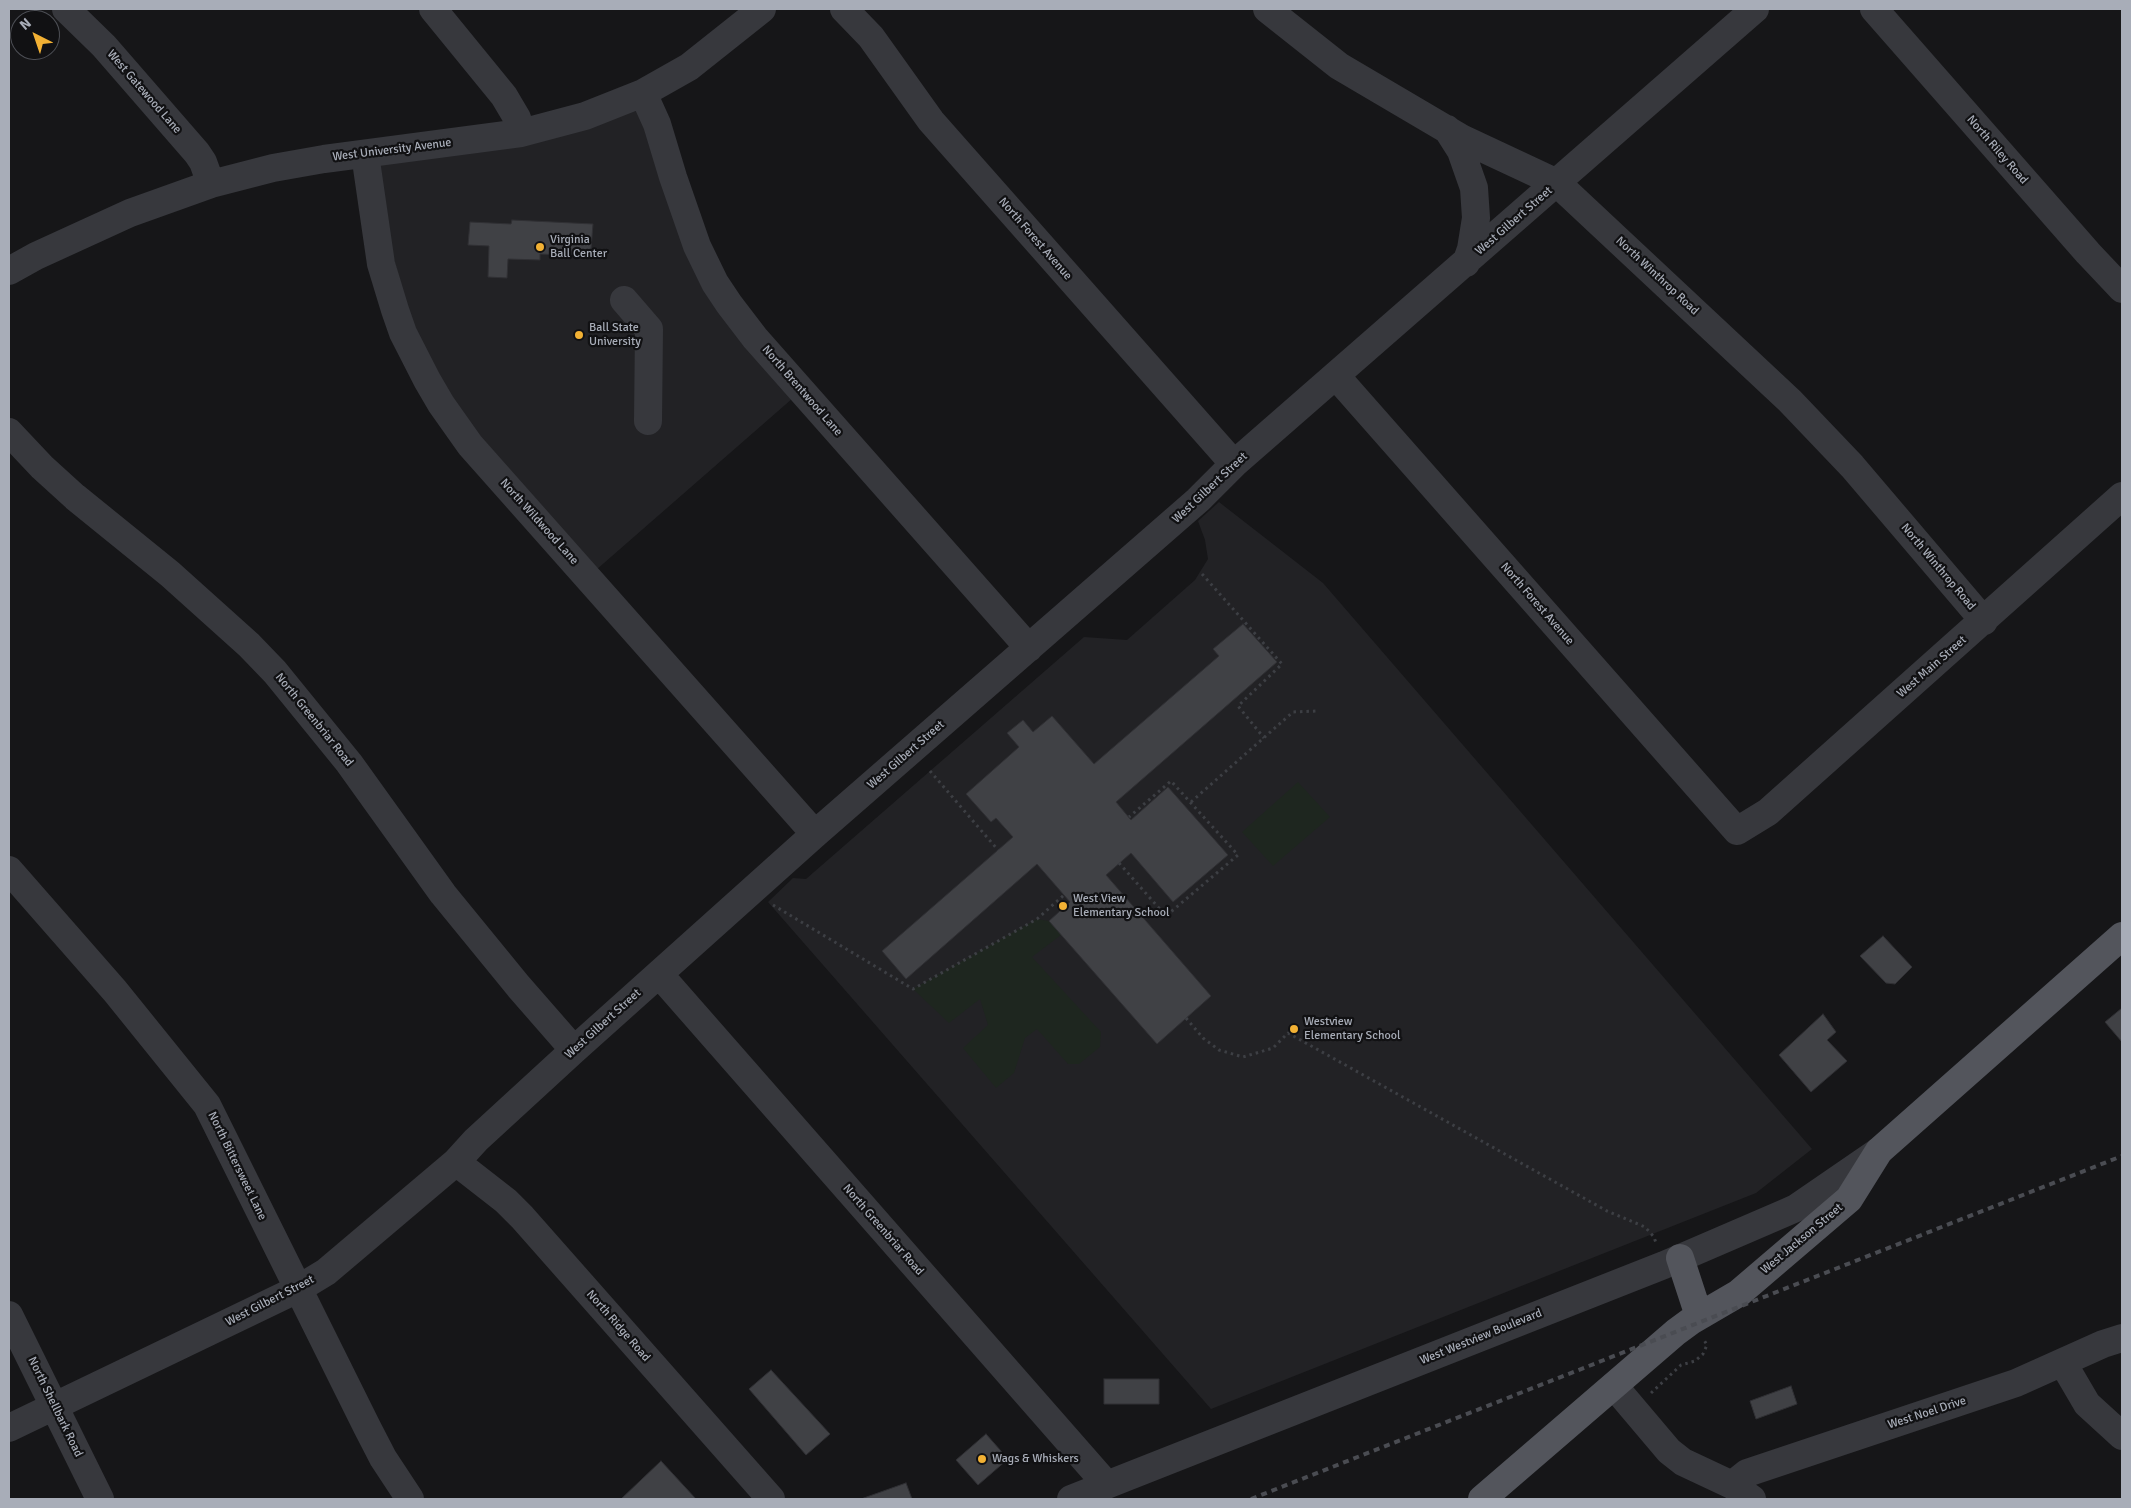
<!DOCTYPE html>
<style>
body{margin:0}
#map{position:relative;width:2131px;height:1508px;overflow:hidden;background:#161618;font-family:Signika,sans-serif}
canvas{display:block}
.frame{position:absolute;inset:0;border:10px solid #a8adb8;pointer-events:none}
.north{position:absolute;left:10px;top:10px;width:50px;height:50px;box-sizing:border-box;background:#111113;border:1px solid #4d4f55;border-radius:50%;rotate:319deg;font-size:14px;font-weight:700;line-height:20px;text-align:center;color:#a8adb8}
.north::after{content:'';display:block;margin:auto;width:18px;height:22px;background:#f2b134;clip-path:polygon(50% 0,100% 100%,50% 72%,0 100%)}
</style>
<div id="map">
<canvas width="2131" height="1508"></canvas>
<div class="frame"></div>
<div class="north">N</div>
</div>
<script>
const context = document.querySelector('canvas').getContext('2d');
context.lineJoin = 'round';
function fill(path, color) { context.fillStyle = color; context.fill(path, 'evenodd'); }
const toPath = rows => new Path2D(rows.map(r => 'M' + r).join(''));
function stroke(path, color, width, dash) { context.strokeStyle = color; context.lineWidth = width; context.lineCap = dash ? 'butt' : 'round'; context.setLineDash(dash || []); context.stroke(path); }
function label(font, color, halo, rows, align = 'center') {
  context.font = font + ' Signika,sans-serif'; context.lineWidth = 4.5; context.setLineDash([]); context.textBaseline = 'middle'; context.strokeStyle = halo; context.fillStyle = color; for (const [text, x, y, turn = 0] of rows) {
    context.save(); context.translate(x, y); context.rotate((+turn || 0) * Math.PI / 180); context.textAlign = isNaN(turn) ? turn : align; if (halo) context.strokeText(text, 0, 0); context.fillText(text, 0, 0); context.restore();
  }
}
const built = toPath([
 [643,93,697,246,801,391,588,577,427,380,365,154],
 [1219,502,1323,583,1812,1149,1756,1193,1211,1409,768,902,793,878,806,879,1084,637,1127,640,1195,580,1208,559,1205,540,1198,521]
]);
const green = toPath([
 [1298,782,1330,817,1273,866,1242,832],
 [1037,919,1049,921,1061,935,1032,957,1101,1032,1100,1047,1079,1064,1068,1064,1037,1029,1025,1038,1014,1073,996,1088,963,1048,988,1025,980,999,949,1023,913,989]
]);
const building = toPath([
 [512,220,593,224,591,249,586,252,586,256,540,254,540,260,508,259,507,278,488,277,489,246,468,245,470,222,511,224,512,220],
 [1243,624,1277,662,1116,802,1131,820,1168,787,1228,855,1173,902,1131,853,1106,875,1211,996,1157,1044,1049,921,1070,902,1037,864,906,979,882,951,1013,837,996,818,991,822,966,794,1019,747,1007,733,1023,720,1033,732,1052,716,1094,764,1219,656,1213,649,1243,624],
 [1883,936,1912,967,1895,984,1886,983,1860,956,1883,936],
 [2122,1008,2122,1042,2105,1022,2122,1008],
 [1823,1014,1836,1032,1827,1040,1847,1061,1811,1092,1779,1055,1823,1014],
 [771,1370,830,1434,806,1455,749,1389,771,1370],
 [1104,1379,1159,1379,1159,1404,1104,1404,1104,1379],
 [1791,1386,1797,1404,1756,1419,1750,1401,1791,1386],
 [986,1434,1008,1459,978,1485,956,1460,986,1434],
 [661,1461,696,1499,621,1499,661,1461],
 [906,1483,912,1499,861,1499,906,1483]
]);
const path = toPath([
 [1202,574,1282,664,1238,706,1264,738],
 [930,771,998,850],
 [1191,802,1293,712,1316,711],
 [1119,863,1166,916,1238,855,1171,781,1129,817],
 [773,905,913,989,1037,919,1064,895],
 [1186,1018,1203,1038,1219,1050,1243,1057,1273,1048,1288,1033,1607,1211,1645,1227,1654,1237,1656,1243],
 [1651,1393,1681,1365,1695,1361,1703,1354,1707,1345,1704,1340]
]);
const minor = toPath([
 [66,9,104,46,197,153,203,162,211,184],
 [433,9,504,96,517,118,521,133],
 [844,9,871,37,931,121,1234,464],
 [1267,9,1339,66,1463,139,1557,183,1790,401,1852,466,1984,621],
 [1874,9,2088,253,2122,289],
 [643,93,657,124,673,177,697,246,715,283,729,304,755,338,1029,648],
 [1447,129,1461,151,1474,188,1476,218,1471,249,1466,263],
 [365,154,381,264,395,310,403,333,427,380,441,404,470,445,815,834],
 [9,271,36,256,130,213,211,184,273,168,324,159,521,133,585,116,643,93,689,67,762,9],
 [624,300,649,329,648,421],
 [1336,376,1737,831,1768,812,2122,496],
 [9,432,42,467,75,497,170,574,249,645,275,672,349,763,443,894,519,987,574,1050],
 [9,870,115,991,207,1105,367,1427,383,1458,410,1499],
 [659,974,1107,1485],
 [456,1162,506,1201,522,1217,771,1499],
 [9,1315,100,1499],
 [2063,1363,2087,1404,2122,1436],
 [1614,1386,1669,1451,1683,1462,1732,1485,1752,1499],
 [9,1428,298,1289,326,1272,456,1162,476,1140,574,1050,815,834,1198,500,1234,464,1755,9],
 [1732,1485,1747,1473,2016,1383,2103,1344,2122,1338],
 [1071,1499,1664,1265,1787,1212,1796,1208,1879,1151]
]);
const major = toPath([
 [1680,1258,1699,1316],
 [1482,1499,1676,1332,1691,1321,1739,1293,1849,1199,1879,1151,2122,936]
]);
const rail = toPath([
 [1251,1499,2122,1156]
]);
const markers = [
 [540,247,5,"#f2b134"],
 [579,335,5,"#f2b134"],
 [1063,906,5,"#f2b134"],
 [1294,1029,5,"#f2b134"],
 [982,1459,5,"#f2b134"]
];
const streetNames = [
 ["West Gatewood Lane",144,92,49],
 ["West University Avenue",392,150,-7],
 ["North Riley Road",1997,150,49],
 ["West Gilbert Street",1514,221,-41],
 ["North Forest Avenue",1035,239,49],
 ["North Winthrop Road",1657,276,43],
 ["North Brentwood Lane",802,391,49],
 ["West Gilbert Street",1210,488,-43],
 ["North Wildwood Lane",539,522,48],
 ["North Winthrop Road",1938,567,50],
 ["North Forest Avenue",1537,604,49],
 ["West Main Street",1932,667,-41],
 ["North Greenbriar Road",314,720,51],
 ["West Gilbert Street",906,755,-41],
 ["West Gilbert Street",603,1024,-42],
 ["North Bittersweet Lane",237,1166,64],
 ["North Greenbriar Road",883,1230,49],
 ["West Jackson Street",1802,1239,-40],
 ["West Gilbert Street",270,1301,-27],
 ["North Ridge Road",618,1326,49],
 ["West Westview Boulevard",1481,1337,-22],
 ["North Shellbark Road",55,1407,64],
 ["West Noel Drive",1927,1413,-18]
];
const poiNames = [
 ["Virginia",550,240],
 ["Ball Center",550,254],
 ["Ball State",589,328],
 ["University",589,342],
 ["West View",1073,899],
 ["Elementary School",1073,913],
 ["Westview",1304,1022],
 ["Elementary School",1304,1036],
 ["Wags & Whiskers",992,1459]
];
fill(built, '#222225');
fill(green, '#1e261f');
fill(building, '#404145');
stroke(building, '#303034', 1);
stroke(path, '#3d3f44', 3, [2.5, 4]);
stroke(minor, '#37383d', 28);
stroke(major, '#53555c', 28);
stroke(rail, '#4a4c52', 4, [6, 5]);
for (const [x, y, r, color] of markers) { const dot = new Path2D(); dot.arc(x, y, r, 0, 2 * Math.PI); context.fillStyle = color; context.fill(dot); stroke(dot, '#111113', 2); }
label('12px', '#a8adb8', '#111113', streetNames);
label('12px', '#a8adb8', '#111113', poiNames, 'left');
</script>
